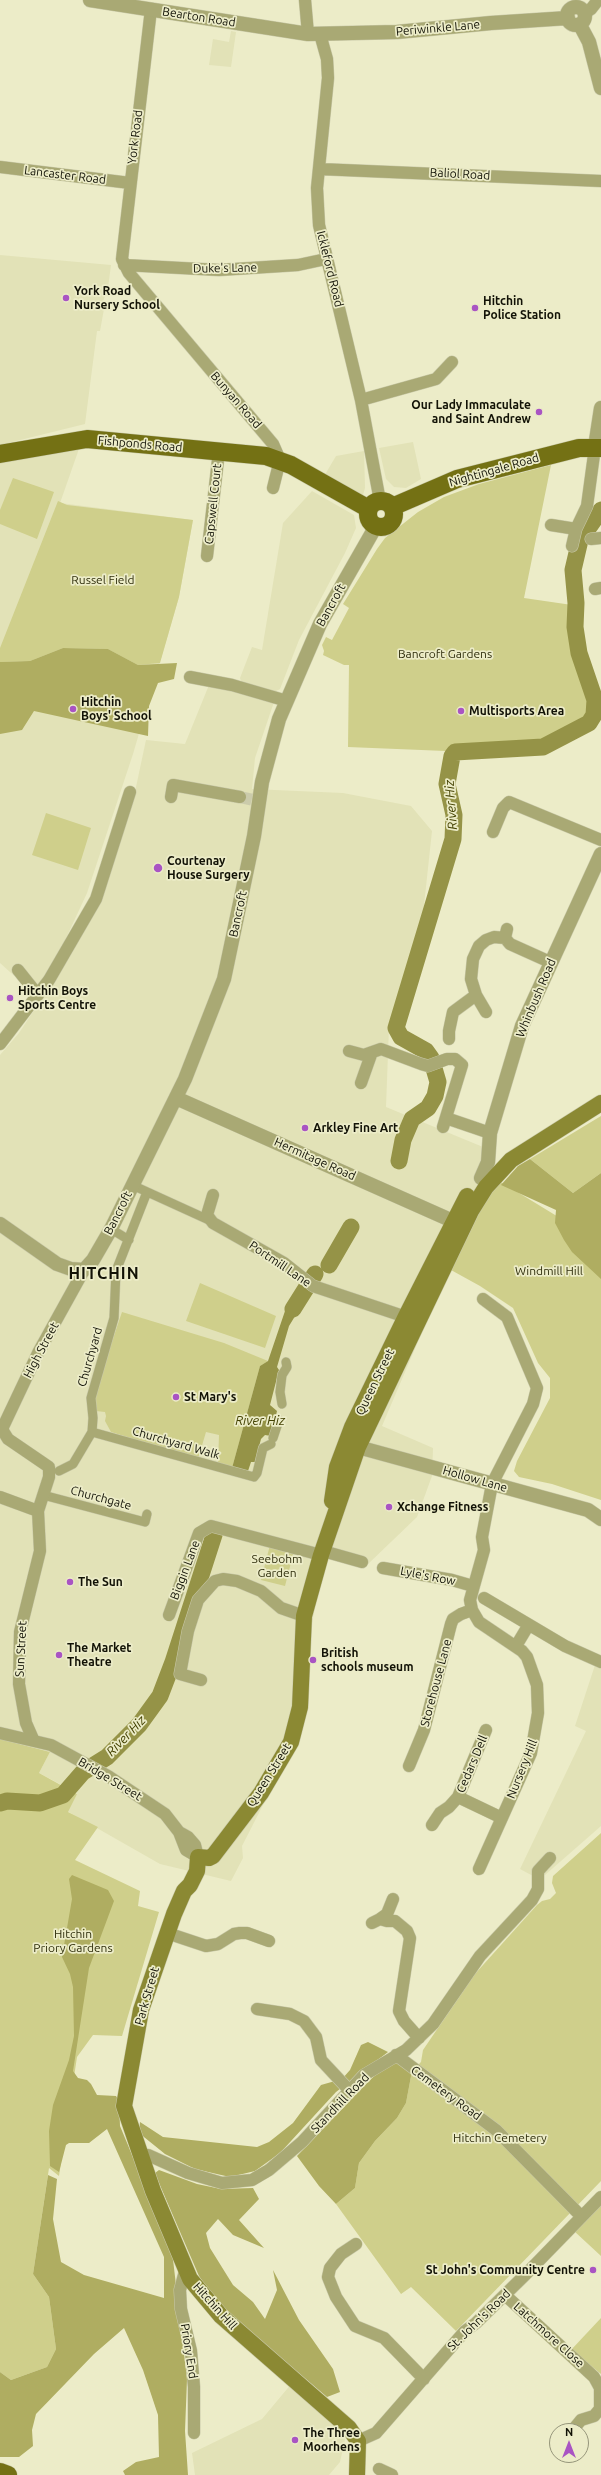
<!DOCTYPE html>
<style>
body{margin:0}
#map{position:relative;width:601px;height:2475px;overflow:hidden;background:#ececc8;font-family:Ubuntu,sans-serif}
canvas{display:block}
.north{position:absolute;left:549px;top:2423px;width:40px;height:40px;box-sizing:border-box;background:#ececc8;border:1px solid #95957a;border-radius:50%;rotate:0deg;font-size:11px;font-weight:700;line-height:16px;text-align:center;color:#121206}
.north::after{content:'';display:block;margin:auto;width:14px;height:18px;background:#a954c3;clip-path:polygon(50% 0,100% 100%,50% 72%,0 100%)}
</style>
<div id="map">
<canvas width="601" height="2475"></canvas>
<div class="north">N</div>
</div>
<script>
const context = document.querySelector('canvas').getContext('2d');
context.lineJoin = 'round';
function fill(path, color) { context.fillStyle = color; context.fill(path, 'evenodd'); }
const toPath = rows => new Path2D(rows.map(r => 'M' + r).join(''));
function stroke(path, color, width, dash) { context.strokeStyle = color; context.lineWidth = width; context.lineCap = dash ? 'butt' : 'round'; context.setLineDash(dash || []); context.stroke(path); }
function label(font, color, halo, rows, align = 'center') {
  context.font = font + ' Ubuntu,sans-serif'; context.lineWidth = 3.5; context.setLineDash([]); context.textBaseline = 'middle'; context.strokeStyle = halo; context.fillStyle = color; for (const [text, x, y, turn = 0] of rows) {
    context.save(); context.translate(x, y); context.rotate((+turn || 0) * Math.PI / 180); context.textAlign = isNaN(turn) ? turn : align; if (halo) context.strokeText(text, 0, 0); context.fillText(text, 0, 0); context.restore();
  }
}
const built = toPath([
 [231,31,236,32,231,67,209,65,213,39,229,42],
 [0,255,111,265,108,288,101,307,104,309,100,331,97,331,85,424,0,445],
 [413,442,421,479,406,488,394,487,386,479,379,448],
 [80,446,60,503,193,520,179,597,133,754,87,893,48,977,31,991,0,963,0,460],
 [364,451,365,488,363,495,359,496,323,478,336,456],
 [312,491,354,515,356,528,345,553,299,640,280,689,274,692,242,683,240,678,252,647,262,650,283,523],
 [209,685,274,702,255,758,252,789,343,793,411,806,432,831,421,933,389,1027,386,1107,483,1147,496,1179,437,1297,382,1426,433,1448,432,1476,417,1517,367,1565,324,1555,310,1635,308,1706,285,1762,242,1846,243,1858,231,1881,160,1864,67,1811,77,1793,39,1773,50,1752,0,1739,0,1055,19,1033,72,953,108,877,136,787,146,740,185,744],
 [595,1665,601,1667,601,1826,545,1875,533,1876,520,1869,586,1731,575,1726],
 [292,2383,346,2435,340,2462,329,2475,195,2475,192,2453,262,2419]
]);
const green = toPath([
 [551,465,524,598,572,605,570,629,575,655,593,698,587,719,568,725,544,740,495,743,446,751,348,747,349,665,344,665,323,655,324,651,322,645,326,637,332,640,349,608,343,604,377,549,385,538,418,512,444,497,479,484],
 [13,478,54,492,37,539,0,524,0,510],
 [58,501,67,505,193,520,179,597,160,663,138,665,108,649,63,648,30,661,0,662,0,648],
 [46,813,91,828,78,870,32,855],
 [601,1116,601,1173,573,1193,530,1159],
 [496,1179,601,1243,601,1500,552,1484,519,1477,514,1471,517,1461,550,1398,550,1378,538,1363,513,1308,480,1286,451,1270],
 [200,1283,276,1316,265,1348,186,1321],
 [122,1312,224,1343,268,1361,260,1366,232,1468,218,1464,219,1435,206,1432,198,1459,111,1432,105,1421,106,1416,105,1412,96,1411,94,1395],
 [270,1545,294,1551,285,1586,261,1580],
 [0,1739,50,1752,39,1773,77,1794,68,1812,98,1827,75,1860,140,1891,138,1906,159,1912,122,2036,93,2035,77,2057,59,2176,49,2168,33,2274,49,2297,56,2349,47,2367,11,2380,0,2372],
 [601,1833,601,2181,456,2331,411,2287,401,2294,336,2204,355,2188,359,2163,375,2141,397,2118,406,2103,412,2071,421,2062,423,2050,474,1975,537,1905,542,1901,550,1899,556,1893,552,1883,553,1876],
 [601,2204,601,2256,574,2231],
 [601,2318,601,2374,571,2350]
]);
const forest = toPath([
 [63,648,108,649,138,665,177,663,174,679,158,683,149,706,148,736,34,711,22,730,0,734,0,662,30,661],
 [530,1159,573,1193,601,1173,601,1279,572,1252,564,1240,555,1223,556,1210,501,1185,518,1166],
 [72,1875,108,1890,114,1901,89,1968,73,2071,78,2078,87,2080,91,2084,97,2095,116,2096,119,2101,120,2126,172,2251,187,2379,185,2431,188,2475,125,2475,123,2471,136,2462,159,2457,158,2415,143,2370,124,2328,94,2354,36,2414,32,2430,33,2446,19,2457,0,2457,0,2372,11,2380,47,2367,56,2349,49,2297,33,2274,48,2175,57,2179,53,2219,61,2262,84,2275,164,2298,164,2257,107,2129,89,2143,69,2143,66,2145,59,2172,50,2166,49,2131,53,2105,69,2060,74,2036,73,1987,70,1974,62,1957,72,1899,69,1879],
 [368,2042,388,2052,336,2092,280,2153,255,2171,230,2177,195,2169,165,2154,139,2133,140,2122,163,2137,257,2147,269,2142,293,2123,321,2085,342,2079,350,2070,361,2045],
 [397,2062,412,2071,406,2103,397,2118,375,2141,359,2163,355,2188,336,2204,319,2186,297,2156,369,2081,384,2067],
 [159,2170,197,2184,221,2189,253,2188,259,2199,239,2220,264,2248,233,2235,218,2219,206,2233,210,2248,233,2285,253,2302,265,2319,277,2290,273,2270,299,2320,333,2369,340,2392,327,2397,237,2321,212,2295,199,2276,156,2176,155,2173]
]);
const water = toPath([
 [303,1288,308,1295,289,1326,277,1367,279,1370,270,1405,277,1411,271,1436,265,1435,261,1439,255,1462,251,1462,248,1471,232,1468,260,1366,268,1361,285,1311,296,1292]
]);
const river = toPath([
 [399,1161,403,1140,412,1119,428,1108,435,1096,438,1082,431,1058,426,1051,401,1037,396,1028,453,839,454,815,447,784,452,756,455,752,543,747,589,723,594,715,595,700,579,653,575,627,576,603,573,570,580,540,601,510],
 [329,1265,351,1227],
 [293,1309,315,1274],
 [0,1803,7,1801,40,1803,63,1795,83,1772,107,1757,139,1725,160,1696,173,1662,214,1535]
]);
const minorTunnel = toPath([
 [240,797,253,800]
]);
const pedestrian = toPath([
 [132,1185,211,1221],
 [111,1229,129,1240],
 [282,1404,280,1392,282,1375,287,1367,286,1362],
 [92,1432,254,1477,257,1473,263,1448,271,1444],
 [273,1438,279,1420],
 [59,1471,73,1464,92,1432,93,1418,91,1398,114,1318,116,1271,147,1192],
 [43,1495,145,1522,147,1514]
]);
const minor = toPath([
 [305,0,308,34],
 [151,9,122,259,129,273,273,444,280,460,273,488],
 [585,13,591,9,598,0],
 [320,34,327,59,328,78,317,188,319,225,361,400,380,501],
 [0,167,130,183],
 [319,169,601,181],
 [124,265,219,270,298,265,326,259],
 [361,400,436,379,452,362],
 [551,525,576,529],
 [591,539,601,538],
 [572,546,576,529,587,506,595,447],
 [207,556,219,451],
 [595,589,601,588],
 [190,677,232,685,287,701],
 [171,797,173,785,240,797],
 [493,832,503,808,509,802,601,840],
 [507,929,505,938,510,944,550,962],
 [18,970,38,995],
 [486,1012,476,995,471,979,473,959,479,946,486,940,494,937,505,938],
 [449,1039,449,1031,453,1012,476,995],
 [0,1044,49,980,96,899,130,792],
 [349,1051,364,1055,381,1049,421,1064,428,1066,447,1059,455,1059,462,1065,443,1127],
 [361,1083,372,1052],
 [446,1118,490,1133],
 [213,1195,207,1215,213,1223,284,1263,313,1286,412,1319],
 [0,1497,38,1511],
 [323,1551,362,1562],
 [383,1568,452,1580,473,1586],
 [484,1598,565,1646,601,1662],
 [169,1615,199,1533,211,1526,321,1555],
 [516,1646,528,1626],
 [201,1680,180,1674,188,1631,198,1600,215,1581,223,1579,237,1581,261,1591,281,1608,304,1616],
 [0,1733,51,1745,108,1776,165,1814,179,1832,186,1850,198,1857],
 [33,1739,26,1723,19,1684,20,1632,40,1551,38,1511,49,1477,49,1467,8,1439,3,1431,3,1427,38,1353,84,1270],
 [409,1766,424,1730,451,1624,453,1619,461,1614,472,1610],
 [458,1797,486,1730],
 [432,1825,440,1813,449,1807,458,1797,502,1818],
 [179,1832,188,1837,195,1845,198,1857],
 [479,1869,531,1753,538,1713,537,1685,527,1657,522,1651,479,1622,472,1610,470,1600,484,1550,482,1537,492,1484,533,1404,537,1388,507,1317,483,1299],
 [380,1919,387,1914,393,1899],
 [372,1923,380,1919,387,1921,395,1921,407,1931,410,1938,399,2011,404,2021,419,2038],
 [167,1933,206,1946,218,1944,234,1934,240,1933,247,1933,269,1941],
 [257,2009,290,2014,304,2021,316,2037,321,2060,349,2090],
 [396,2055,496,2130,581,2216],
 [141,2156,148,2155,188,2173,222,2183,252,2180,269,2170,302,2142,364,2075,406,2050,433,2024,480,1956,532,1900,538,1889,538,1871,550,1858],
 [356,2244,341,2254,330,2268,328,2277,336,2297,355,2326,384,2338,424,2379],
 [185,2271,180,2290,181,2309,191,2351,194,2387,194,2433],
 [505,2295,594,2377,600,2388,600,2409,594,2416,581,2420,572,2431],
 [358,2441,376,2433,465,2331,476,2323,525,2275,601,2197],
 [379,2469,392,2475]
]);
const tertiary = toPath([
 [90,0,308,34,397,32,491,23,568,18],
 '567 16a9 9 0 1 1 18 0a9 9 0 1 1-18 0Z',
 [580,25,589,42,601,88],
 [595,447,601,408],
 [176,1098,464,1226],
 [481,1178,488,1162,490,1133,522,1026,601,854],
 [0,1224,57,1264,71,1269,84,1270,93,1260,111,1229,185,1079,224,979,254,836,262,782,279,719,320,624,376,526],
 [347,1444,588,1510,601,1519]
]);
const secondary = toPath([
 [332,1501,337,1467,352,1427,406,1316,467,1196],
 [198,1857,209,1858,213,1856,261,1793,291,1742,300,1707,304,1616,321,1555,358,1447,471,1211,486,1187,511,1160,601,1103],
 [198,1857,197,1871,190,1885,184,1891,174,1914,141,2010,124,2106,153,2191,190,2279,221,2316,349,2428,358,2441,357,2475]
]);
const primary = toPath([
 [0,454,87,439,266,456,291,465,369,509],
 '368 514a13 13 0 1 1 26 0a13 13 0 1 1-26 0Z',
 [392,507,457,479,579,448,601,448],
 [0,2472,8,2475]
]);
const markers = [
 [66,298,4,"#a954c3"],
 [475,308,4,"#a954c3"],
 [539,412,4,"#a954c3"],
 [73,709,4,"#a954c3"],
 [461,711,4,"#a954c3"],
 [158,868,5,"#a954c3"],
 [10,998,4,"#a954c3"],
 [305,1128,4,"#a954c3"],
 [176,1397,4,"#a954c3"],
 [389,1507,4,"#a954c3"],
 [70,1582,4,"#a954c3"],
 [59,1655,4,"#a954c3"],
 [313,1660,4,"#a954c3"],
 [593,2270,4,"#a954c3"],
 [295,2440,4,"#a954c3"]
];
const streetNames = [
 ["Bearton Road",199,17,9],
 ["Periwinkle Lane",438,28,-5],
 ["York Road",135,137,-83],
 ["Baliol Road",460,174,3],
 ["Lancaster Road",65,175,7],
 ["Duke's Lane",225,268,-1],
 ["Ickleford Road",330,269,76],
 ["Bunyan Road",236,400,49],
 ["Fishponds Road",140,444,5],
 ["Nightingale Road",494,470,-16],
 ["Capswell Court",213,504,-84],
 ["Bancroft",331,605,-61],
 ["Bancroft",238,914,-78],
 ["Whinbush Road",536,998,-67],
 ["Hermitage Road",315,1159,24],
 ["Bancroft",118,1213,-63],
 ["Portmill Lane",280,1264,34],
 ["High Street",41,1350,-62],
 ["Churchyard",90,1357,-74],
 ["Queen Street",375,1382,-64],
 ["Churchyard Walk",176,1443,16],
 ["Hollow Lane",475,1479,16],
 ["Churchgate",101,1498,15],
 ["Biggin Lane",185,1570,-69],
 ["Lyle's Row",428,1576,11],
 ["Sun Street",21,1649,-87],
 ["Storehouse Lane",436,1683,-75],
 ["Cedars Dell",472,1764,-67],
 ["Nursery Hill",522,1769,-68],
 ["Queen Street",269,1775,-58],
 ["Bridge Street",110,1779,31],
 ["Park Street",147,1996,-74],
 ["Cemetery Road",446,2093,36],
 ["Standhill Road",340,2103,-46],
 ["Hitchin Hill",215,2306,48],
 ["St. John's Road",479,2320,-44],
 ["Latchmore Close",549,2335,42],
 ["Priory End",189,2351,81]
];
const poiNames = [
 ["York Road",74,291],
 ["Nursery School",74,305],
 ["Hitchin",483,301],
 ["Police Station",483,315],
 ["Our Lady Immaculate",531,405,"right"],
 ["and Saint Andrew",531,419,"right"],
 ["Hitchin",81,702],
 ["Boys' School",81,716],
 ["Multisports Area",469,711],
 ["Courtenay",167,861],
 ["House Surgery",167,875],
 ["Hitchin Boys",18,991],
 ["Sports Centre",18,1005],
 ["Arkley Fine Art",313,1128],
 ["St Mary's",184,1397],
 ["Xchange Fitness",397,1507],
 ["The Sun",78,1582],
 ["The Market",67,1648],
 ["Theatre",67,1662],
 ["British",321,1653],
 ["schools museum",321,1667],
 ["St John's Community Centre",585,2270,"right"],
 ["The Three",303,2433],
 ["Moorhens",303,2447]
];
const parkNames = [
 ["Russel Field",103,580],
 ["Bancroft Gardens",445,654],
 ["Windmill Hill",549,1271],
 ["Seebohm",277,1559],
 ["Garden",277,1573],
 ["Hitchin",73,1934],
 ["Priory Gardens",73,1948],
 ["Hitchin Cemetery",500,2138]
];
const waterNames = [
 ["River Hiz",451,805,-94],
 ["River Hiz",260,1421],
 ["River Hiz",126,1736,-46]
];
const districtNames = [
 ["HITCHIN",104,1274]
];
fill(built, '#e2e2b7');
fill(green, '#cfcf8b');
fill(forest, '#afad61');
fill(water, '#959347');
stroke(river, '#959347', 17);
stroke(minorTunnel, '#cbcbab', 12, [12, 6]);
stroke(pedestrian, '#c9c9a9', 10);
stroke(minor, '#c9c9a9', 13);
stroke(tertiary, '#c9c9a9', 15);
stroke(secondary, '#c9c9a9', 17);
stroke(primary, '#c9c9a9', 19);
stroke(pedestrian, '#a9a974', 9);
stroke(minor, '#a9a974', 12);
stroke(tertiary, '#a9a974', 14);
stroke(secondary, '#8b8933', 16);
stroke(primary, '#747114', 18);
for (const [x, y, r, color] of markers) { const dot = new Path2D(); dot.arc(x, y, r, 0, 2 * Math.PI); context.fillStyle = color; context.fill(dot); stroke(dot, '#ececc8', 1.5); }
label('12px', '#121206', '#ececc8', streetNames);
label('bold 12px', '#121206', '#ececc8', poiNames, 'left');
label('12px', '#302f0d', '#ececc8', parkNames);
label('italic 13px', '#424001', '#ececc8', waterNames);
context.letterSpacing = '1px';
label('bold 16px', '#121206', '#ececc8', districtNames);
context.letterSpacing = '0px';
</script>
